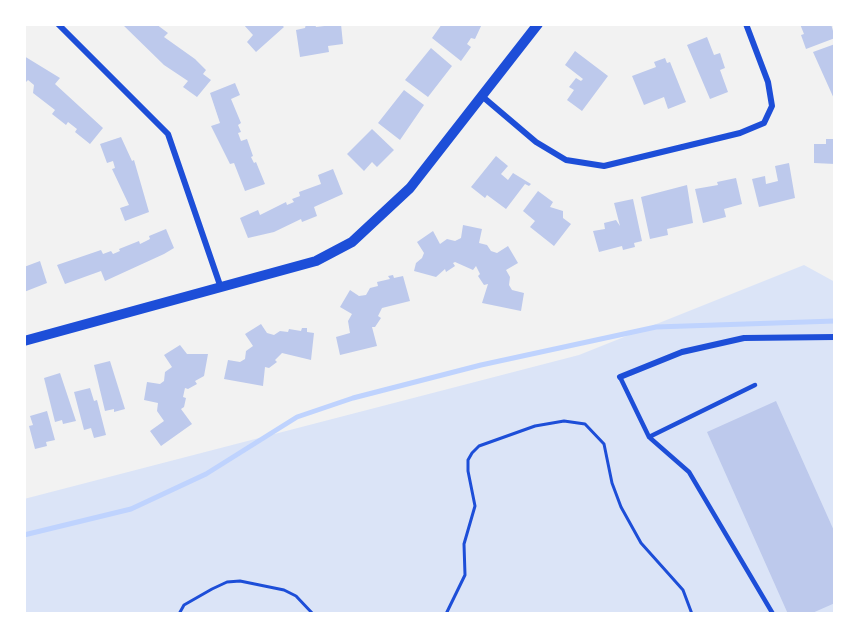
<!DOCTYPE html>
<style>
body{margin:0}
#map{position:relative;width:859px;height:638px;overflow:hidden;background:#f2f2f2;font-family:Raleway,sans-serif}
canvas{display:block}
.frame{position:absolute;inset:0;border:26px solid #fff;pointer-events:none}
</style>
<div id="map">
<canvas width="859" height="638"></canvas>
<div class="frame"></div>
</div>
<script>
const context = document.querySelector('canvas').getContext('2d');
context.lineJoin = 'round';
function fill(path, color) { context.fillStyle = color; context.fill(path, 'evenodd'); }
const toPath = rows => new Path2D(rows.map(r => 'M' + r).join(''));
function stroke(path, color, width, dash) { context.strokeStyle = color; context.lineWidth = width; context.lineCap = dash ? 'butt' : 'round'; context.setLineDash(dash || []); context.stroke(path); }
const green = toPath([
 [804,265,835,282,835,614,24,614,24,499,579,355]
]);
const stream = toPath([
 [24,535,131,509,206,474,297,417,353,398,481,365,656,327,835,321]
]);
const building = toPath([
 [122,24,156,24,168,33,164,37,195,59,206,70,203,74,211,80,197,97,183,87,188,81,164,65],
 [243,24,281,24,284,27,256,52,247,42,253,35],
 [306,24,315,24,316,27,341,24,343,44,328,46,329,52,300,57,296,30,305,28],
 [442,24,445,26,447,24,482,24,475,39,471,38,467,44,471,47,461,61,432,38],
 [800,24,831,24,835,38,806,49,801,35,804,34],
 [707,37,714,55,720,53,725,68,720,70,728,92,710,99,687,45],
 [835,44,835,101,813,52],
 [431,48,452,66,428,97,405,80],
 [575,51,608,76,582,111,567,100,574,90,569,87,576,78,581,81,583,79,565,65],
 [24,56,60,78,55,84,103,128,90,144,75,132,77,129,68,122,66,125,52,114,55,110,33,93,34,85,28,80,24,84],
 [665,58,667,63,670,62,686,102,668,109,664,97,644,105,632,76,656,67,654,62],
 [235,83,240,95,231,99,241,123,238,125,241,132,238,133,241,141,247,139,253,156,251,157,254,163,256,162,265,184,245,191,234,163,230,164,211,126,220,123,210,93],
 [404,90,424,105,400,140,378,123],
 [372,129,394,150,377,167,372,162,364,171,347,154],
 [121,137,132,161,134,160,149,212,125,221,120,208,129,205,112,169,115,168,113,161,107,163,100,144],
 [826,139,835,139,835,164,814,163,814,144,826,144],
 [496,156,508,166,501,174,508,180,513,173,531,184,529,186,525,184,506,209,487,195,485,198,471,187],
 [789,163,795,198,759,207,752,179,765,176,766,184,778,181,775,166],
 [333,169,343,194,314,207,317,216,302,222,301,219,274,232,248,238,240,218,258,210,260,215,286,202,287,205,294,202,292,199,300,196,299,192,321,184,318,175],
 [736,178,742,204,724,209,726,217,703,223,695,189,718,185,717,182],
 [687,185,693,223,667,229,668,235,650,239,641,197],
 [538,191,553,202,550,207,563,211,563,218,571,224,554,246,530,227,535,221,523,211],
 [633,199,642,241,634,243,635,247,623,250,622,246,599,252,593,231,605,229,604,223,616,220,620,226,614,203],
 [463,225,482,229,479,243,487,245,491,251,497,253,508,246,518,263,506,270,510,277,509,285,512,290,524,293,521,311,482,303,488,284,484,285,478,276,480,274,476,266,473,270,455,262,453,263,455,266,446,272,445,269,436,277,414,271,416,263,422,258,424,253,417,242,433,231,440,244,447,239,455,241,461,238],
 [166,229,174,248,164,254,105,281,101,271,65,284,57,265,101,250,103,254,111,251,113,254,120,251,119,249,139,241,140,244,150,239,149,236],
 [40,261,47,283,24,292,24,267],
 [393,275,394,278,403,276,410,301,382,308,378,316,381,318,375,327,372,327,377,346,340,355,336,337,350,333,348,321,352,314,340,307,350,290,359,296,366,295,370,288,378,286,377,282,390,279,388,276],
 [261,324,267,333,274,335,280,331,288,332,289,329,301,331,302,328,307,328,307,332,314,333,311,360,282,353,275,360,277,362,269,368,265,367,263,386,224,379,228,360,240,362,245,359,246,351,253,346,245,334],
 [180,345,187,354,208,354,204,376,195,381,197,384,188,389,185,388,183,397,186,398,184,407,181,409,192,424,161,446,150,431,164,421,157,411,158,403,144,400,147,382,160,384,164,381,165,372,172,367,164,355],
 [110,361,125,409,114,412,114,409,105,411,94,365],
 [60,373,76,421,63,424,62,420,55,422,44,378],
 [90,388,94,401,97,400,106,435,94,438,91,428,84,430,74,392],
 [776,401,835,533,835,603,810,614,788,614,707,432],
 [47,411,55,440,46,442,47,446,35,449,29,426,33,425,30,416]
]);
const path = toPath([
 [179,614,184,605,212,589,227,582,240,581,284,590,296,596,313,614],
 [446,614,465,575,464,544,475,506,468,471,468,460,472,453,479,446,535,426,564,421,585,424,604,444,612,483,621,507,641,543,683,590,692,614]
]);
const service = toPath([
 [620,377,649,437,689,472,773,614],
 [649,437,755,385]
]);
const minor = toPath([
 [58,24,168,134,221,288],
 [483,97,536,142,566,160,604,166,740,133,764,123,772,106,768,82,746,24],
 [620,377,682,352,744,338,835,337]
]);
const tertiary = toPath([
 [24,341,316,261,352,242,410,188,538,24]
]);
fill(green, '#dbe4f7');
stroke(stream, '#bfd3fe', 5);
fill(building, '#bdc9ec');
stroke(path, '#1d4ed8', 3);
stroke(service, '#1d4ed8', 4.5);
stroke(minor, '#1d4ed8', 6);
stroke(tertiary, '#1d4ed8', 10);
</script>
